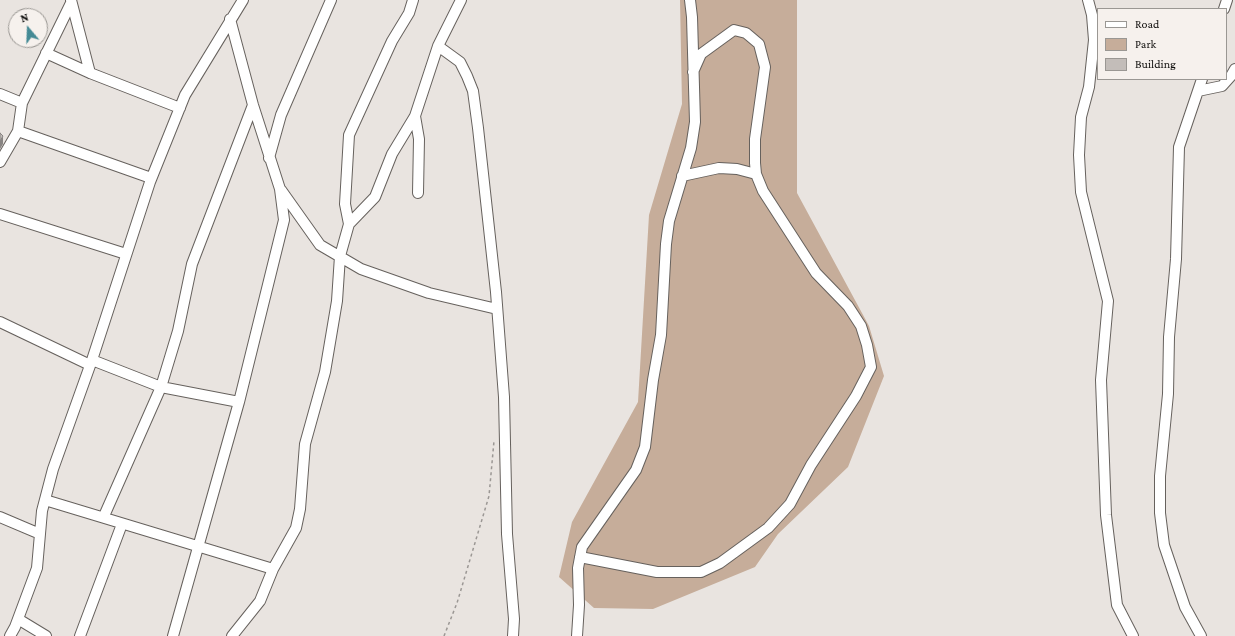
<!DOCTYPE html>
<style>
body{margin:0}
#map{position:relative;width:1235px;height:636px;overflow:hidden;background:#e9e4e0;font-family:"Crimson Pro",serif}
canvas{display:block}
.legend{position:absolute;left:1097px;top:8px;width:130px;height:72px;box-sizing:border-box;background:#f6f1ed;border:1px solid #9a9793;margin:0;padding:5px 7px;list-style:none;font-size:12px;color:#100f0d}
.legend li{display:flex;align-items:center;gap:8px;height:20px}
.legend b{width:20px;border:1px solid #9a9793}
.north{position:absolute;left:8px;top:8px;width:40px;height:40px;box-sizing:border-box;background:#f6f1ed;border:1px solid #9a9793;border-radius:50%;rotate:341deg;font-size:11px;font-weight:700;line-height:16px;text-align:center;color:#100f0d}
.north::after{content:'';display:block;margin:auto;width:14px;height:18px;background:#448a95;clip-path:polygon(50% 0,100% 100%,50% 72%,0 100%)}
</style>
<div id="map">
<canvas width="1235" height="636"></canvas>
<ul class="legend">
<li><b style="height:5px;background:#fff"></b>Road</li>
<li><b style="height:11px;background:#c6ad9a"></b>Park</li>
<li><b style="height:11px;background:#c3bdb9"></b>Building</li>
</ul>
<div class="north">N</div>
</div>
<script>
const context = document.querySelector('canvas').getContext('2d');
context.lineJoin = 'round';
function fill(path, color) { context.fillStyle = color; context.fill(path, 'evenodd'); }
const toPath = rows => new Path2D(rows.map(r => 'M' + r).join(''));
function stroke(path, color, width, dash) { context.strokeStyle = color; context.lineWidth = width; context.lineCap = dash ? 'butt' : 'round'; context.setLineDash(dash || []); context.stroke(path); }
const green = toPath([
 [680,0,797,0,797,193,869,326,884,376,848,467,778,534,755,567,653,609,594,608,559,577,572,522,638,402,649,215,682,104]
]);
const path = toPath([
 [444,636,457,603,489,496,494,441]
]);
const minor = toPath([
 [71,0,90,73],
 [1088,0,1092,15,1094,40,1089,87,1081,117,1079,155,1081,192,1108,301,1101,380,1106,515,1117,605,1133,636],
 [1224,9,1227,0],
 [438,46,460,62,467,76,473,91,478,128,496,292,504,397,507,534,514,619,513,636],
 [46,53,90,73,180,108],
 [1198,91,1222,86,1231,76,1235,69],
 [0,94,22,103],
 [415,116,419,139,418,193],
 [18,131,151,178],
 [269,158,281,115,331,0],
 [0,162,18,131,22,103,71,3],
 [682,176,719,168,737,169,756,174],
 [281,190,320,245,361,269,429,293,497,309],
 [0,214,126,254],
 [349,224,345,204,349,135,392,41,409,13,413,0],
 [0,322,90,365],
 [92,360,161,387,239,402,284,220,280,189,253,105,230,19],
 [45,500,273,569,260,601,232,636],
 [104,516,161,387,178,331,192,264,253,105],
 [0,517,40,534],
 [580,557,657,572,701,572,720,563,768,528,790,504,811,465,856,396,871,367,867,345,861,326,848,306,816,273,763,191,756,174,755,163,755,139,765,67,759,44,746,33,734,30,701,54,693,72],
 [273,569,296,528,300,509,305,444,325,372,337,301,340,256,349,224,375,197,392,154,415,116,438,46,461,0],
 [18,619,46,636],
 [10,636,15,627,37,568,42,511,53,469,92,360,150,182,185,95,243,0],
 [80,636,122,524],
 [173,636,239,402],
 [577,636,579,605,578,568,582,547,636,470,645,447,653,380,661,335,666,244,669,221,691,148,695,122,692,17,690,0],
 [1201,636,1185,607,1164,545,1160,513,1160,476,1168,394,1169,337,1176,259,1179,147,1202,79]
]);
const shadedWall = toPath([
 [3,136,3,144,0,149,0,141]
]);
const building = toPath([
 [0,133,3,136,0,141,0,133]
]);
fill(green, '#c6ad9a');
stroke(minor, '#66615d', 12);
stroke(path, '#9b9794', 1.5, [3, 3]);
stroke(minor, '#fff', 10);
fill(shadedWall, '#888482');
fill(building, '#c3bdb9');
stroke(building, '#888482', 1);
</script>
